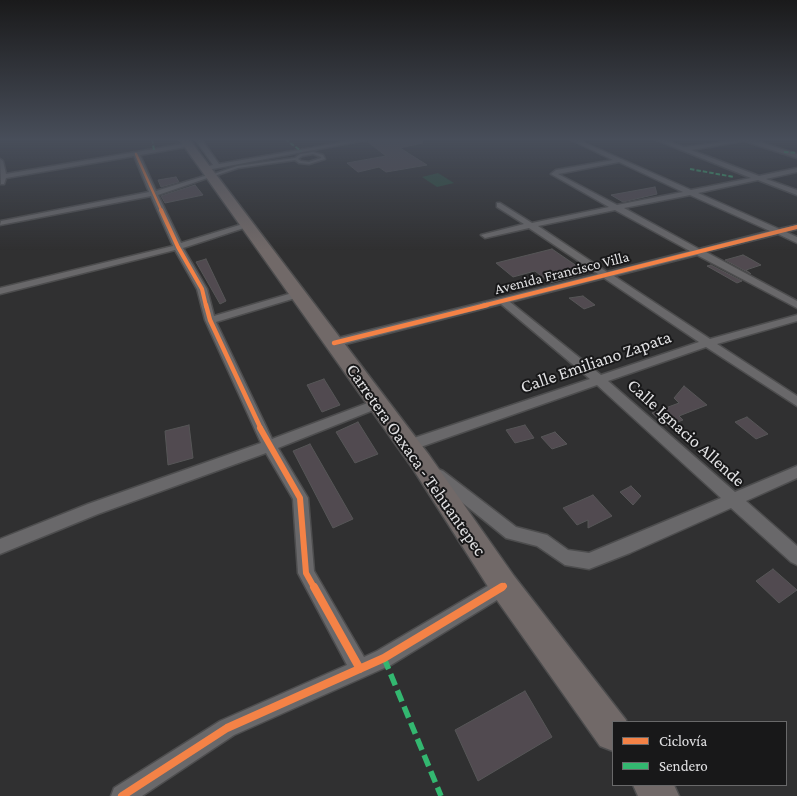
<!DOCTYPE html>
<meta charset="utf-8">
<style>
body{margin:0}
#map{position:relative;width:797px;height:796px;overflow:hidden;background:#303031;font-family:"Crimson Pro",serif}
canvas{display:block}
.legend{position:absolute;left:612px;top:721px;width:175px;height:65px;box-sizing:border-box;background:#181819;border:1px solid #69696a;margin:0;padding:6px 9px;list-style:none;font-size:15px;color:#e2e2e4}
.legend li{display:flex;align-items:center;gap:10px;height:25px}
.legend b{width:25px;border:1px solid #69696a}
</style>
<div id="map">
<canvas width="797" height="796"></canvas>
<ul class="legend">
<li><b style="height:6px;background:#f48246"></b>Ciclovía</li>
<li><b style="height:6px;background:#33b770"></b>Sendero</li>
</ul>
</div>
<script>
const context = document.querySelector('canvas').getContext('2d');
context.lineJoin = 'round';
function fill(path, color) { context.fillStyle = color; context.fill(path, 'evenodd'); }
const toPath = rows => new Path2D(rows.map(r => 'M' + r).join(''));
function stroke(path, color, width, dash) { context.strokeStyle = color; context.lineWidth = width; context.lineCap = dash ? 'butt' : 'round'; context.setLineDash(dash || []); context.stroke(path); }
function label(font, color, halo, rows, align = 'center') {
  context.font = font + ' "Crimson Pro",serif'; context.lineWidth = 4; context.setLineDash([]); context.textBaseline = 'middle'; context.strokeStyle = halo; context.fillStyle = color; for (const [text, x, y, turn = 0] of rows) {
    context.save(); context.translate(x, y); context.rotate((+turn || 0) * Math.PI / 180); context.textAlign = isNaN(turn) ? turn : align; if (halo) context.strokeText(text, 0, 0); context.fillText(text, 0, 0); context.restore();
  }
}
const green = toPath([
 [438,173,454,183,437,187,422,177]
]);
const building = toPath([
 [384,138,422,138,423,143,400,148,427,165,386,172,379,167,358,172,347,163,386,156,368,142,384,138],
 [176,177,179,182,161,187,158,180,176,177],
 [195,185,203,195,165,203,161,196,195,185],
 [655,187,657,194,623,202,611,195,655,187],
 [552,249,587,273,550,283,535,271,513,277,496,263,552,249],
 [743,255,747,257,761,265,746,270,751,274,725,260,743,255],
 [206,259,226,301,220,304,196,262,206,259],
 [711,265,742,281,737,283,707,266,711,265],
 [583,296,595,305,584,309,569,298,583,296],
 [324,379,340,405,322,412,307,385,324,379],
 [684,386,707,405,679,416,683,420,667,426,652,413,679,403,674,398,684,386],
 [747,417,768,434,756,439,735,422,747,417],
 [358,422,378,454,355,463,336,432,358,422],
 [189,425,193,458,168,465,165,431,189,425],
 [525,425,534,438,515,443,506,430,525,425],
 [555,432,567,444,552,449,541,437,555,432],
 [310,444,353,519,333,528,293,451,310,444],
 [631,486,641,496,633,505,620,492,631,486],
 [593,495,612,516,588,528,588,520,577,525,563,508,593,495],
 [773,569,797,590,779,603,756,581,773,569],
 [525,691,552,737,478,781,455,730,525,691]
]);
const service = toPath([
 [313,152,323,155,325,159,309,164,299,163,295,160,238,168,214,176,211,175,237,166,295,158,300,154,313,152],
 [313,154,321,157,321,158,309,162,301,161,298,159,302,156,313,154]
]);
const minor = toPath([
 [195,139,201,139,219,164,362,139,372,139,207,170,205,169,205,167,213,165,195,139],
 [569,139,576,139,691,190,751,178,654,139,661,139,684,147,751,139,797,154,797,158,744,141,691,150,759,176,797,168,797,172,766,179,797,190,797,195,758,180,698,193,779,229,797,225,797,229,786,232,797,237,797,243,778,234,706,252,797,301,797,308,697,255,614,276,710,339,797,315,797,321,717,344,797,396,797,406,706,347,608,381,735,492,797,466,797,478,746,501,797,546,797,565,791,562,731,508,630,553,589,569,565,565,537,546,506,538,433,479,431,475,433,471,438,469,443,471,516,527,547,535,568,550,589,553,721,498,597,385,412,450,407,451,402,450,400,446,402,442,590,379,501,304,334,347,328,343,334,339,598,274,529,228,485,238,481,235,524,224,497,207,497,203,500,203,532,223,609,207,551,174,556,170,613,160,569,139],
 [619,162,683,192,617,205,558,174,619,162],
 [690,195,770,231,699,249,624,208,690,195],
 [615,210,690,251,607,272,538,226,615,210],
 [604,278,699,342,601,375,510,302,604,278],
 [189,143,191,146,140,155,156,191,211,174,216,175,158,195,181,243,246,223,253,225,183,248,207,289,214,316,299,291,304,294,302,296,216,322,272,439,373,401,377,399,381,401,383,404,381,407,278,448,308,498,314,571,364,657,377,651,498,580,504,578,510,580,513,586,510,592,391,665,234,735,142,796,111,796,114,788,220,721,347,665,298,573,293,499,266,453,98,514,0,554,0,539,88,504,261,443,205,320,197,289,175,250,0,294,0,288,173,246,151,196,0,225,1,221,149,192,134,156,6,178,4,184,1,184,0,159,3,161,6,174,189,143]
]);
const primary = toPath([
 [179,139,189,139,429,455,514,576,626,720,626,722,613,722,613,751,600,746,494,596,413,469,179,139],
 [633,785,674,785,679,796,638,796,633,785]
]);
const quietFar1 = toPath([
 [152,139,154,150],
 [285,139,301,151],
 [784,152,797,153],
 [690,169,734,177]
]);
const quiet = toPath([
 [384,658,441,796]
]);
const cyclewayFar4 = toPath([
 [136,154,162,212]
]);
const cyclewayFar3 = toPath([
 [161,210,178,247,202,289,206,306],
 [482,306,797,227]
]);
const cyclewayFar2 = toPath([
 [206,305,210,320,261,429],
 [334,343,487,305]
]);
const cyclewayFar1 = toPath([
 [260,428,300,498,306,573,315,589],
 [500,589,504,586]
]);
const cycleway = toPath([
 [314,587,360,669],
 [122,796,227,728,384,658,502,587]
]);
const farStreetnames = [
 ["Avenida Francisco Villa",562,273,-14]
];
const streetNames = [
 ["Calle Emiliano Zapata",596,362,-19],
 ["Calle Ignacio Allende",686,433,42],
 ["Carretera Oaxaca - Tehuantepec",416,460,55]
];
fill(green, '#294d3d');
fill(building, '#514a50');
stroke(building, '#565657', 1);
stroke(service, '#4d4d4e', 3);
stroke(minor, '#4d4d4e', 3);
stroke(primary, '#4d4d4e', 3);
fill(service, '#69686a');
fill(minor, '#69686a');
fill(primary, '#716968');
stroke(quietFar1, '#33b770', 2, [4.5, 2]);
stroke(quiet, '#33b770', 5.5, [12, 5.5]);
stroke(cyclewayFar4, '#f48246', 2.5);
stroke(cyclewayFar3, '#f48246', 4);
stroke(cyclewayFar2, '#f48246', 4.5);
stroke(cyclewayFar1, '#f48246', 6);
stroke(cycleway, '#f48246', 8);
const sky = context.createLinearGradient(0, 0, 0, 250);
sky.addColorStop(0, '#1a1a1b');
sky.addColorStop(0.56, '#484e5a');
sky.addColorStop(1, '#484e5a00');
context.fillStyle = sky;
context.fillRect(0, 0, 797, 250);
label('15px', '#e2e2e4', '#181819', farStreetnames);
label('18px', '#e2e2e4', '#181819', streetNames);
</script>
